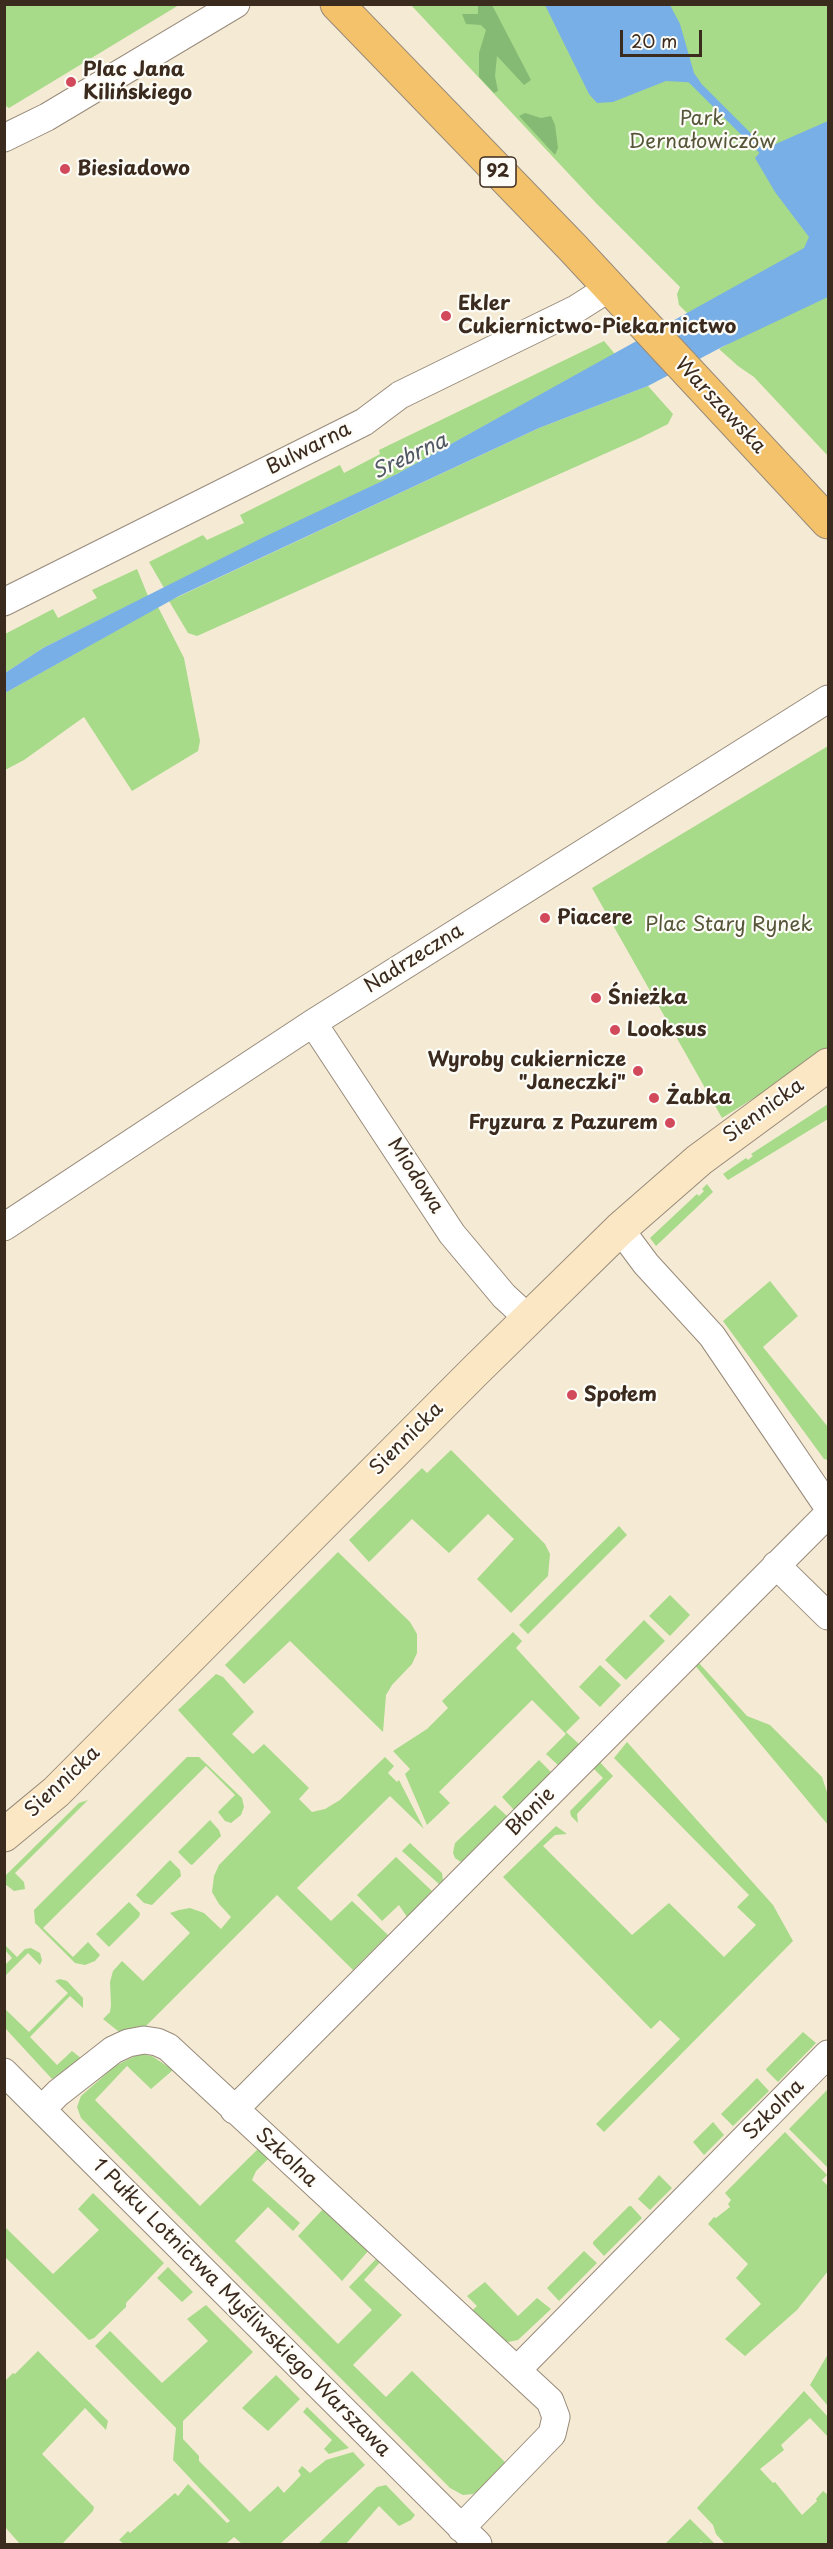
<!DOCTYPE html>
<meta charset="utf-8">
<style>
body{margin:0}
#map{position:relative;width:833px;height:2549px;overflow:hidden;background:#f5ebd5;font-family:"Playpen Sans",sans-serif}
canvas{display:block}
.frame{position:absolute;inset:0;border:6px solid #3b2a1e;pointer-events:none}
.scale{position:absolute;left:620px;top:30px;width:82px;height:27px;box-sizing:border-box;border:3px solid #3b2a1e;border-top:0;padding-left:8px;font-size:18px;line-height:21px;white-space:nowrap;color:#3b2a1e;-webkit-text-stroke:4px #fdfcf7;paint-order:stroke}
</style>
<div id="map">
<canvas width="833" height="2549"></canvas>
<div class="frame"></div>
<div class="scale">20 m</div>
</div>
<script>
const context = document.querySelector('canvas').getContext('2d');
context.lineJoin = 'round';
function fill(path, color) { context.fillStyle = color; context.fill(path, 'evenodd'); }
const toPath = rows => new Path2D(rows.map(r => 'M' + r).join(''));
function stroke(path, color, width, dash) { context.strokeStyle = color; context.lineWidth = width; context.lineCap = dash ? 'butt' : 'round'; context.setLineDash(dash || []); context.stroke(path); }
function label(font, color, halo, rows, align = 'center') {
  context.font = font + ' "Playpen Sans",sans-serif'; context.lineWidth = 4.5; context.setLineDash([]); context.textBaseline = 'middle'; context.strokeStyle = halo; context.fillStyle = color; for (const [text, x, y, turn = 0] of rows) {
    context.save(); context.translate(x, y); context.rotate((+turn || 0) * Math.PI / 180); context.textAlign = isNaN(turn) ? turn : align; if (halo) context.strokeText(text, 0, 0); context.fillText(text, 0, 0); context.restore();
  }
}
const green = toPath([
 [5,4,179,4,179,5,9,108,4,105],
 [411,5,828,5,828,456,754,377,738,366,719,349,728,344,697,308,687,313,679,305,677,294,680,287,596,203],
 [604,341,615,354,397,474,164,588,149,562,203,535,207,540,244,523,240,515,340,465,344,473,380,454,379,450],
 [648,386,673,414,668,424,640,438,197,636,188,633,169,601,539,428],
 [137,569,148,596,43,648,5,673,5,634,53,609,58,618,97,598,92,590],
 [158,607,184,658,200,741,198,751,132,791,84,717,24,760,5,770,5,693],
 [828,746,828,1048,778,1083,722,1118,592,888],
 [828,1104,828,1119,728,1180,723,1174,746,1158,748,1160,753,1156,751,1154],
 [707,1184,713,1192,656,1246,650,1238,697,1194,699,1196,704,1191,702,1189],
 [770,1281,798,1316,763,1347,828,1427,828,1460,824,1459,723,1321],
 [451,1450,545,1544,550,1554,548,1576,511,1613,477,1579,514,1539,488,1514,449,1553,412,1519,369,1562,349,1540,422,1468,427,1473],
 [619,1526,627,1535,528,1634,519,1625],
 [338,1552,410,1622,417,1634,417,1653,412,1664,392,1685,386,1695,383,1732,290,1641,244,1684,225,1665],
 [670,1595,690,1615,670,1636,649,1616],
 [644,1620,665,1641,626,1680,605,1660],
 [513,1632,522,1641,516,1648,580,1718,566,1732,579,1744,558,1765,546,1754,566,1734,532,1700,439,1792,450,1803,427,1825,405,1774,410,1769,393,1751,427,1729,448,1708,442,1701],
 [693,1663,699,1663,747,1716,770,1725,822,1777,828,1795,828,1825],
 [600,1665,621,1685,600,1707,579,1687],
 [216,1674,223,1677,254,1712,232,1734,253,1754,264,1744,309,1788,299,1799,312,1812,325,1809,340,1800,385,1757,394,1766,388,1773,397,1782,399,1780,424,1829,390,1796,297,1888,331,1921,352,1901,388,1935,353,1970,277,1895,140,2032,123,2035,103,2019,110,2012,111,2005,110,1982,113,1971,122,1961,143,1981,190,1933,170,1913,179,1910,190,1908,204,1913,221,1929,231,1917,219,1904,212,1892,214,1876,219,1865,271,1812,178,1710],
 [627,1742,773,1905,793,1941,604,2132,596,2124,680,2039,660,2020,651,2029,503,1877,556,1826,567,1834,555,1835,543,1846,632,1935,669,1903,724,1957,756,1925,737,1907,749,1895,614,1758],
 [594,1756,613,1776,577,1814,578,1823,571,1816,570,1811,603,1778,588,1763],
 [187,1757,199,1757,242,1798,244,1807,241,1815,231,1823,225,1821,218,1812,235,1795,206,1766,43,1928,73,1957,88,1942,100,1955,95,1961,85,1965,75,1963,35,1923,34,1910],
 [539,1760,551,1772,514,1810,502,1797],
 [88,1800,15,1873,24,1882,25,1889,14,1891,5,1884,5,1876,79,1803],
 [495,1805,507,1816,461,1862,455,1858,453,1853,455,1843],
 [210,1820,219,1830,221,1836,192,1865,190,1864,178,1852],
 [410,1843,442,1873,443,1880,439,1884,402,1851],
 [396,1857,432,1891,407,1917,399,1905,382,1921,357,1895],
 [170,1860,180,1870,181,1876,152,1905,144,1903,136,1895],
 [129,1902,140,1913,139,1917,109,1947,96,1934],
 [5,1945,17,1957,25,1949,31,1948,40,1953,42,1960,40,1965,28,1953,5,1976,5,1965,12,1958,5,1950],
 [60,1979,67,1981,83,1998,83,2008,70,1996,30,2037,57,2065,72,2051,82,2059,52,2079,5,2028,4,2008,29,2032,68,1993,55,1981],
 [803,2032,816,2043,778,2082,766,2070,767,2068],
 [139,2054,152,2056,173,2070,151,2089,127,2066,95,2100,200,2206,258,2149,269,2158,256,2171,252,2180,300,2223,293,2231,268,2207,235,2241,338,2344,372,2310,349,2287,377,2258,381,2261,364,2280,402,2315,353,2365,386,2397,412,2371,507,2464,481,2489,473,2494,463,2495,450,2488,81,2118,77,2107,81,2096,115,2066],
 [757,2078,769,2091,733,2126,721,2114],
 [828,2089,828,2168,789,2129],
 [713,2122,724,2135,704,2155,693,2142],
 [785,2132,827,2175,822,2180,828,2186,828,2271,797,2310,745,2356,725,2339,761,2304,736,2278,748,2264,708,2224,714,2217,716,2218,730,2207,728,2204,731,2200,725,2193],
 [659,2175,672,2188,650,2210,638,2199],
 [93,2193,164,2263,126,2303,126,2307,94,2338,89,2340,5,2257,4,2226,53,2274,99,2230,78,2209],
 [629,2206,631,2206,642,2218,604,2256,593,2244,593,2242],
 [324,2208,369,2250,342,2281,298,2236],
 [584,2251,597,2263,559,2301,547,2288],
 [168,2267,193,2292,182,2302,157,2278],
 [485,2282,518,2316,537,2298,551,2309,518,2340,508,2342,496,2339,467,2315,477,2306,467,2296],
 [206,2305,253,2352,183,2421,183,2439,199,2456,199,2461,250,2512,278,2486,284,2493,301,2475,298,2471,302,2466,310,2473,326,2460,353,2452,365,2465,280,2544,242,2544,234,2537,226,2544,124,2544,119,2540,128,2531,130,2533,175,2493,178,2496,188,2484,227,2523,230,2521,173,2460,176,2428,95,2346,110,2331,162,2383,208,2341,187,2319],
 [38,2351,108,2421,106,2430,85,2408,42,2454,94,2507,93,2511,62,2544,20,2544,5,2527,5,2381,13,2373,15,2374],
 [828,2354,828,2406,810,2385],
 [276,2375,300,2399,268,2431,242,2408],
 [804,2391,828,2417,828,2437,810,2418,781,2445,784,2450,760,2469,773,2483,775,2482,802,2515,817,2501,816,2499,823,2491,828,2495,828,2544,725,2544,716,2534,713,2525,697,2508],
 [307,2407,349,2448,329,2454,324,2449,332,2440,303,2412],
 [386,2485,415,2515,411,2520,399,2526,379,2506,346,2544,318,2544,377,2487],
 [690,2519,715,2544,704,2544,701,2542,698,2544,665,2544]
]);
const forest = toPath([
 [478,5,492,5,531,80,524,85,497,56,495,76,498,91,494,93,479,77,479,53,486,30,481,25,466,24,462,14,478,14],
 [525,113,541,118,551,116,555,125,558,148,555,155,519,116]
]);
const water = toPath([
 [545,5,670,5,680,24,694,73,701,83,666,81,613,102,597,103,589,94],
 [828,121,828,297,722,347,648,386,539,428,179,596,5,693,5,673,43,648,264,537,397,474,804,248,809,237,775,192,755,158,762,150]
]);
const stream = toPath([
 [688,76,762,150]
]);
const street = toPath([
 [4,138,47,117,236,4],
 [4,602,364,422,400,395,576,309,609,288],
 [313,1023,452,1234,504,1296,529,1319],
 [4,1227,313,1023,828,699],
 [620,1229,646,1264,712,1336,828,1507],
 [776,1565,828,1616],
 [4,2072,478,2544],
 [42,2109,58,2093,113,2050,128,2043,144,2040,157,2042,168,2047,550,2401,556,2417,552,2434,461,2528],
 [234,2110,828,1514],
 [517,2370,828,2054]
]);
const secondary = toPath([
 [4,1835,56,1792,475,1371,620,1229,699,1160,828,1065]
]);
const primary = toPath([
 [337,4,572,247,828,522]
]);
const markers = [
 [71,82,6,"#d1495b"],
 [65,169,6,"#d1495b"],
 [446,316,6,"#d1495b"],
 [545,918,6,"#d1495b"],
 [596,998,6,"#d1495b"],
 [615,1030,6,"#d1495b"],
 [638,1071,6,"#d1495b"],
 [654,1098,6,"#d1495b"],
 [670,1123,6,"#d1495b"],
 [572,1395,6,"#d1495b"]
];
const shields = [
 [498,172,36]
];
const shieldNames = [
 ["92",498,172]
];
const poiNames = [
 ["Plac Jana",83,70],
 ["Kilińskiego",83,93],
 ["Biesiadowo",77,169],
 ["Ekler",458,304],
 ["Cukiernictwo-Piekarnictwo",458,327],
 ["Piacere",557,918],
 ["Śnieżka",608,998],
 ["Looksus",627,1030],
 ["Wyroby cukiernicze",626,1060,"right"],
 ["\"Janeczki\"",626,1083,"right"],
 ["Żabka",666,1098],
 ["Fryzura z Pazurem",658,1123,"right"],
 ["Społem",584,1395]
];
const parkNames = [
 ["Park",702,119],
 ["Dernałowiczów",702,142],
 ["Plac Stary Rynek",729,925]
];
const streetNames = [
 ["Warszawska",720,406,47],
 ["Bulwarna",309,449,-27],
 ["Nadrzeczna",414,959,-32],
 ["Siennicka",764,1111,-36],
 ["Miodowa",415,1176,57],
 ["Siennicka",407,1439,-45],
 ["Siennicka",63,1782,-43],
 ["Błonie",531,1812,-45],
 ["Szkolna",774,2110,-45],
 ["Szkolna",286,2158,43],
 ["1 Pułku Lotnictwa Myśliwskiego Warszawa",241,2308,45]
];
const waterNames = [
 ["Srebrna",410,457,-25]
];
fill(green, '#a7da89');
fill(forest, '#85ba75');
fill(water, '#78afe7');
stroke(stream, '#78afe7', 8);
stroke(street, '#988a7a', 29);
stroke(secondary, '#988a7a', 35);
stroke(primary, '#988a7a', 35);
stroke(street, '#fff', 27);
stroke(secondary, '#fbe7c3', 33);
stroke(primary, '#f4c26a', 33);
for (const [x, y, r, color] of markers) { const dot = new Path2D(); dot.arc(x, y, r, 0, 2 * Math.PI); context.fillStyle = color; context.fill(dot); stroke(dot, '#fdfcf7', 2); }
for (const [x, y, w] of shields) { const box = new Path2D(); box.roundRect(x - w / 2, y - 15, w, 30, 4.5); context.fillStyle = '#fdfcf7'; context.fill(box); stroke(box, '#3b2a1e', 1.5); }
label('bold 18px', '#3b2a1e', null, shieldNames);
label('bold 20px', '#3b2a1e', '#fdfcf7', poiNames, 'left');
label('20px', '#565639', '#fdfcf7', parkNames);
label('20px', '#3b2a1e', '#fdfcf7', streetNames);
label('italic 21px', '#505964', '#fdfcf7', waterNames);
</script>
